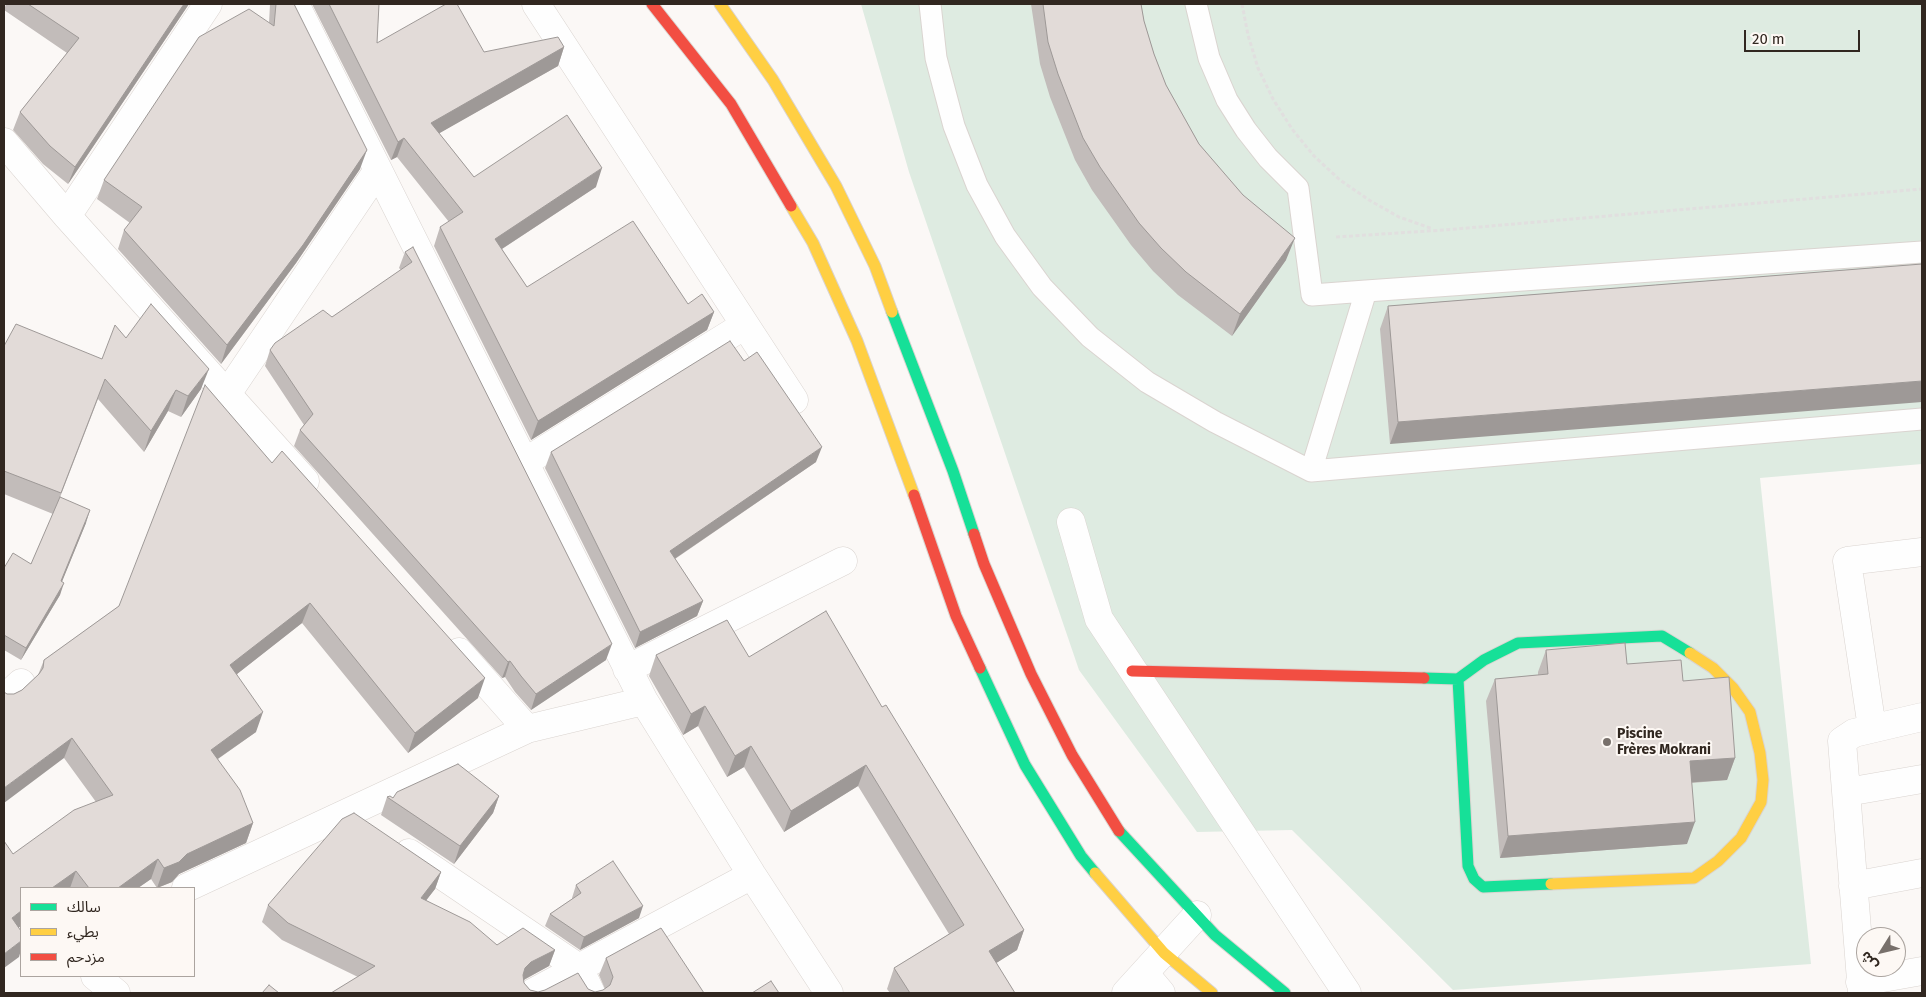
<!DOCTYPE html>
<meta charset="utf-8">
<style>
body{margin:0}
#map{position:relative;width:1926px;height:997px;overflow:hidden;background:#fbf8f6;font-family:"Fira Sans","Noto Sans Arabic",sans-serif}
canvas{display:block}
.frame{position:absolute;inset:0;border:5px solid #312720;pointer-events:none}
.legend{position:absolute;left:20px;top:887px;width:175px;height:90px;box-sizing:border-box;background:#fdf8f4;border:1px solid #aba49f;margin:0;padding:6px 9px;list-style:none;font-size:15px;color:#312720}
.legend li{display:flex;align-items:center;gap:10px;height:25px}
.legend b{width:25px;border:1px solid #aba49f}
.north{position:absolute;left:1856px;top:927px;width:50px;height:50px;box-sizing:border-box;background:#fdf8f4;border:1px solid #aba49f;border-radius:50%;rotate:234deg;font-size:14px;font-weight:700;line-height:20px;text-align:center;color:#312720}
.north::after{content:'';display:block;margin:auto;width:18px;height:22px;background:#78706b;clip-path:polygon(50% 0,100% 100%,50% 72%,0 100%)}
.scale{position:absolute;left:1744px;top:30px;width:116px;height:22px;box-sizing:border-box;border:2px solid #312720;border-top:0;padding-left:6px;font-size:15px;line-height:18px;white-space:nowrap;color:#312720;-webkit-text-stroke:4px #fdf8f4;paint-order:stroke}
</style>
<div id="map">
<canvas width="1926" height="997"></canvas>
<div class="frame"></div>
<ul class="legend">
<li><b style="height:6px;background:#16e098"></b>سالك</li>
<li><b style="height:6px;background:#ffcf43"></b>بطيء</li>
<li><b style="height:6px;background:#f24e42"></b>مزدحم</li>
</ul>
<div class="north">ش</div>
<div class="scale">20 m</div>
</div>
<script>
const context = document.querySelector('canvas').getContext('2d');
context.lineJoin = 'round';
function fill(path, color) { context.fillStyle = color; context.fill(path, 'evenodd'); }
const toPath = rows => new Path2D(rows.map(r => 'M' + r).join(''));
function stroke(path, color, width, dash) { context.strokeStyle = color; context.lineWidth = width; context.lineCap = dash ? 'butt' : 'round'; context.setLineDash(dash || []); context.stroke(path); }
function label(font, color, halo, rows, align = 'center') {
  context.font = font + ' "Fira Sans",sans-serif'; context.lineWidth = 4; context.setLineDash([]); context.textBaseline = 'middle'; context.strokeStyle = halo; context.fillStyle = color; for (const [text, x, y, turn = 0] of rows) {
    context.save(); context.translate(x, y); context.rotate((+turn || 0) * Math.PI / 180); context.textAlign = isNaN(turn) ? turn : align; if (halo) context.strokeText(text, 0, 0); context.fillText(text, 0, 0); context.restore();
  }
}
const green = toPath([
 [861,4,1922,4,1922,464,1760,478,1811,964,1453,990,1292,830,1197,832,1079,670,909,172]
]);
const path = toPath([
 [1242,4,1248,35,1258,68,1273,99,1292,129,1314,156,1340,180,1369,200,1399,217,1433,229],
 [1336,237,1444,230,1922,189]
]);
const lane = toPath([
 [930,4,936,58,954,126,977,185,1005,236,1042,287,1090,337,1147,382,1215,422,1311,471,1922,419],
 [1196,4,1209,58,1227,100,1246,130,1268,158,1298,188,1312,295,1366,291],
 [1311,471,1366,291,1922,252]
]);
const street = toPath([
 [295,4,644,701,752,875,829,993],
 [536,4,794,400],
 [4,142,67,216,305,481],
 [67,216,208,4],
 [227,394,378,170],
 [525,462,745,325],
 [1071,522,1099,619,1347,993],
 [459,652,527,729],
 [627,669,843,561],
 [4,699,21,683],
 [1872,728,1847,561,1922,552],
 [1847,792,1922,779],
 [409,853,579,968,591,993],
 [1853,886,1922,873],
 [186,888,527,729,644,701],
 [1145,974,1161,993],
 [95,976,116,993],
 [1860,982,1922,971],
 [532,993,752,875],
 [1126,993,1197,915],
 [1862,993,1842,741,1854,733,1922,717]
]);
const fast = toPath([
 [892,312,953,471,974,534],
 [980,668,1025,765,1081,856,1095,873],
 [1424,678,1458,679,1468,866,1474,879,1483,887,1551,884],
 [1458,679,1484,660,1518,643,1662,636,1690,653],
 [1119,831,1215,935,1285,993]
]);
const slow = toPath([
 [720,4,773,80,836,186,875,266,892,312],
 [791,206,813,243,857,341,914,495],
 [1095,873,1164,953,1212,993],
 [1551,884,1694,878,1718,861,1741,838,1761,802,1763,780,1760,753,1750,712,1733,688,1713,668,1690,653]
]);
const jam = toPath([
 [652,4,731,104,791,206],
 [914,495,956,616,980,668],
 [974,534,984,564,1031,674,1072,755,1119,831],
 [1132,671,1424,678]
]);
const wall = toPath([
 [6,4,189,4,68,184,43,164,13,130,20,112,67,53,4,10],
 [270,4,294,4,360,169,296,263,221,364,118,249,124,230,130,223,97,199,104,180,269,23],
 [312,4,379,4,377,43,484,52,564,47,558,66,439,133,474,177,596,187,502,249,527,287,688,304,714,312,707,330,531,440,434,246,440,227,449,222,397,157,391,160],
 [1031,4,1141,4,1144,21,1154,54,1166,85,1199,144,1286,260,1232,336,1178,295,1153,271,1131,245,1092,190,1075,160,1050,97,1040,64],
 [413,247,606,660,531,710,515,692,505,677,502,678,294,446,300,430,304,425,265,366,270,350,332,317,401,270,399,268,405,252],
 [1922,264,1390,444,1380,329,1388,306],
 [126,338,201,389,181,417,168,411,144,452,98,399,59,500,86,523,62,581,60,595,21,660,4,650,4,568,31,564,53,514,4,494,4,346,102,359],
 [744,361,816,462,675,559,703,601,697,616,635,648,545,468,551,452],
 [272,463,478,698,408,753,302,623,237,674,256,732,218,759,253,823,246,843,179,874,172,882,157,888,151,879,138,888,21,888,21,926,19,927,19,957,13,854,96,802,64,758,7,694,14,694,22,690,38,675,44,660,119,606],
 [1546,650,1627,664,1683,681,1735,758,1727,780,1692,783,1687,844,1500,858,1486,701,1495,679,1538,675,1538,672],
 [656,655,749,657,882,707,1024,930,1017,950,996,963,1015,993,890,993,887,989,894,968,949,934,858,786,784,832,744,767,727,777,698,726,683,735,649,676],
 [499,796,493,813,454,864,381,815,387,797,393,798],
 [441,872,435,889,426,900,497,945,555,950,549,966,524,980,524,983,530,990,538,992,588,989,595,992,603,990,605,989,599,975,606,958,704,993,331,993,358,977,282,940,262,922,268,905],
 [576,885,639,918,580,950,545,926,550,914,572,899,572,898]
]);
const shadedWall = toPath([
 [184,4,189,4,68,184,75,167],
 [564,47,558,66,424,142,431,123],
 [404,138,397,157,391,160,398,142],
 [367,150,360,169,296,263,221,364,227,345],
 [602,168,596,187,488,258,495,239],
 [1295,238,1286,260,1232,336,1240,314],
 [714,312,707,330,531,440,538,421],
 [209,369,201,389,181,417,188,396],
 [1922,381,1922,402,1390,444,1398,422],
 [176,390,168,411,144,452,151,431],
 [822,447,816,462,664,566,670,551],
 [90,510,86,523,57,594,61,581],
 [64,583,60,595,21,660,26,648],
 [703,601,697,616,635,648,640,632],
 [310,603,302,623,223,685,230,665],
 [612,644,606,660,531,710,536,694],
 [510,661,505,677,502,678,508,662],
 [485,678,478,698,408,753,415,733],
 [705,706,698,726,683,735,691,714],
 [263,712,256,732,203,769,211,750],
 [72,738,64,758,4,803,4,788],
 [751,746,744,767,727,777,735,756],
 [1735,758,1727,780,1682,783,1690,761],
 [866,765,858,786,784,832,791,811],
 [499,796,493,813,454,864,460,846],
 [1695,822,1687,844,1500,858,1508,836],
 [253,823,246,843,179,874,172,882,157,888,164,868,187,854],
 [158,859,151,879,138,888,118,888],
 [76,871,70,888,52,888],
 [441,872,435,889,415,915,421,898],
 [643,906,639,918,580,950,584,937],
 [21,911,21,926,5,938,12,918],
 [1024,930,1017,950,982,972,989,951],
 [21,941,21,950,19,957,4,968,4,954],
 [555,950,549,966,525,979,519,985,525,968,531,962]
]);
const building = toPath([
 [28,4,184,4,75,167,50,146,20,112,79,38,28,4],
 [276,4,294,4,367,150,303,245,227,345,124,230,142,207,104,180,199,37,249,9,274,26,276,4],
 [329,4,379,4,377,43,446,4,457,4,484,52,558,37,564,47,431,123,474,177,567,115,602,168,495,239,527,287,633,221,688,304,702,294,714,312,538,421,440,227,463,212,404,138,398,142,329,4],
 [1043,4,1141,4,1144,21,1154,54,1166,85,1199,144,1243,195,1295,238,1240,314,1186,272,1161,248,1139,223,1100,167,1083,138,1058,74,1048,42,1043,4],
 [413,247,612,644,536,694,521,676,510,661,508,662,300,430,313,414,270,350,275,343,323,310,332,317,412,262,405,252,413,247],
 [1922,264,1922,381,1398,422,1388,306,1922,264],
 [151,304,209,369,188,396,176,390,151,431,105,379,61,493,4,471,4,346,16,324,102,359,115,325,126,338,151,304],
 [730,341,744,361,757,352,822,447,670,551,703,601,640,632,551,452,730,341],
 [205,385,272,463,282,451,485,678,415,733,310,603,230,665,263,712,211,750,240,790,253,823,187,854,179,862,164,868,158,859,118,888,89,888,76,871,52,888,21,888,21,911,12,918,21,931,21,941,4,954,4,841,13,854,74,810,113,795,72,738,4,788,4,692,7,694,14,694,22,690,39,674,43,668,44,660,119,606,205,385],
 [60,497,90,510,61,581,64,583,26,648,4,635,4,568,13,553,31,564,60,497],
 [826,611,882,707,886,705,1024,930,989,951,1015,993,910,993,894,968,964,925,866,765,791,811,751,746,735,756,705,706,691,714,656,655,727,620,749,657,826,611],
 [1625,643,1627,664,1681,660,1683,681,1729,677,1735,758,1690,761,1695,822,1508,836,1495,679,1548,674,1546,650,1625,643],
 [458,764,499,796,460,846,387,797,390,796,393,798,397,792,458,764],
 [354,813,441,872,421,898,470,922,497,945,523,928,555,950,531,962,525,968,523,975,524,983,530,990,538,992,545,990,578,973,588,989,595,992,603,990,610,985,613,977,606,958,661,928,704,993,331,993,375,966,288,923,268,905,342,819,354,813],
 [613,861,643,906,584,937,550,914,581,893,576,885,613,861],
 [771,981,779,993,752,993,771,981],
 [269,985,279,993,262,993,269,985]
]);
const markers = [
 [1607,742,5,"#78706b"]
];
const poiNames = [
 ["Piscine",1617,734],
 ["Frères Mokrani",1617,750]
];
fill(green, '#deebe1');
stroke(lane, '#dad4d0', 23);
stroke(street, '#dad4d0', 29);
stroke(fast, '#dad4d0', 13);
stroke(slow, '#dad4d0', 13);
stroke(jam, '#dad4d0', 13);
stroke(path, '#e1dfdf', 3, [4, 2.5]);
stroke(lane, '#fefefe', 21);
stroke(street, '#fefefe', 28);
stroke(fast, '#16e098', 11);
stroke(slow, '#ffcf43', 11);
stroke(jam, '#f24e42', 11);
fill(wall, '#c2bcba');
fill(shadedWall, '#9e9997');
fill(building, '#e2dbd8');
stroke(building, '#9e9997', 1);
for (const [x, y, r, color] of markers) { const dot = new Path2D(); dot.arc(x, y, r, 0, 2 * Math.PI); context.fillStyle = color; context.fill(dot); stroke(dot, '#fdf8f4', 2); }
label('bold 14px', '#312720', '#fdf8f4', poiNames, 'left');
</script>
